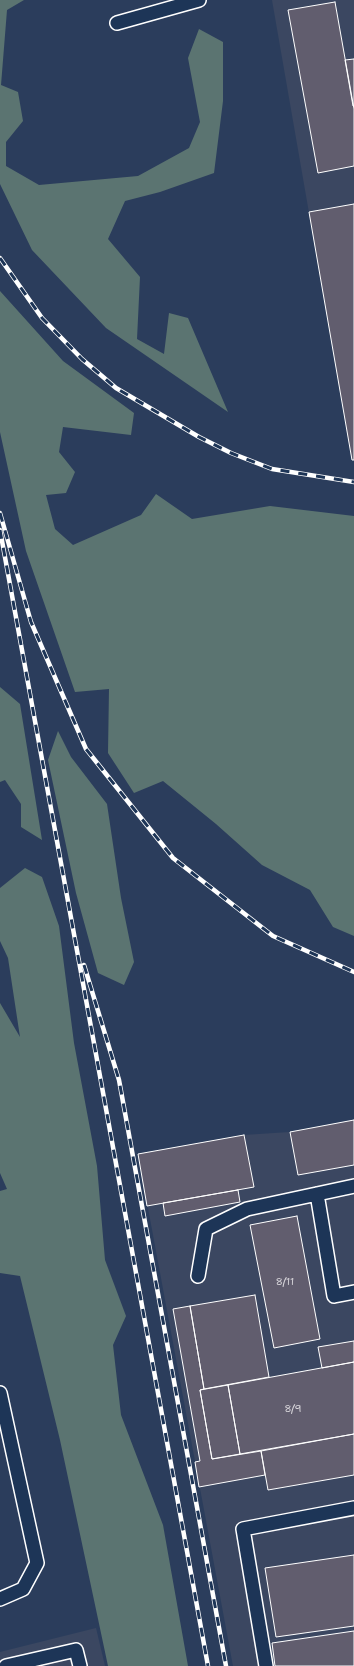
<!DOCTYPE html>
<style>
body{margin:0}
canvas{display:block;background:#2b3d5c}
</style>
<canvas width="354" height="1666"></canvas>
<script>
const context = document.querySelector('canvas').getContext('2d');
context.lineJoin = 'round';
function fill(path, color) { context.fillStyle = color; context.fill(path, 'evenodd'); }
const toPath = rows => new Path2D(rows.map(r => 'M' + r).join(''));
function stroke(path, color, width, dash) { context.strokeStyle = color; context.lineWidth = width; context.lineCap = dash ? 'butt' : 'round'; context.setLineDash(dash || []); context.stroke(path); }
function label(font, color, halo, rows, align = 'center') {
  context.font = font + ' "Shantell Sans",sans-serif'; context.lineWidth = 4; context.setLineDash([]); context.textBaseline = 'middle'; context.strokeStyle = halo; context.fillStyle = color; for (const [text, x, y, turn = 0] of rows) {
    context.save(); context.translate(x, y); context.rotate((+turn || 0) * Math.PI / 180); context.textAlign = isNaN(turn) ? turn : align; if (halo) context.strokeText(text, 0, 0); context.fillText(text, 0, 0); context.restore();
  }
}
const built = toPath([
 [272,0,354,0,354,460,352,460],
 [354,1120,354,1666,233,1666,138,1154,244,1135,290,1132],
 [96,1628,105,1666,0,1666,0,1652]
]);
const green = toPath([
 [0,0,24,0,7,10,1,85,18,92,23,121,6,142,6,166,39,185,138,176,189,148,200,122,188,58,199,29,223,42,223,101,214,173,160,192,125,201,108,239,140,277,137,339,164,354,169,313,188,318,228,412,106,328,32,250,0,184],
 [0,291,63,361,134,413,131,435,63,427,59,452,75,472,66,493,46,495,55,529,73,545,141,515,156,494,192,519,270,506,354,516,354,936,333,927,310,890,262,865,216,824,163,781,134,793,108,753,109,689,75,692,26,551,0,432],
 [0,687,20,704,42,840,21,827,21,804,5,780,0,782],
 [58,731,71,757,107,804,121,898,134,962,124,985,98,973,76,893,48,760],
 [25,868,42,877,59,926,74,1043,97,1166,105,1260,126,1316,113,1345,121,1415,163,1525,188,1666,108,1666,60,1440,20,1276,0,1273,0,1191,7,1189,0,1173,0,1003,20,1037,8,958,0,941,0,888]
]);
const building = toPath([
 [335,2,354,109,354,166,318,173,288,10,335,2],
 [354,59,354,106,353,106,345,60,354,59],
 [354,204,354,460,352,460,309,212,354,204],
 [354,1120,354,1165,298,1175,290,1132,354,1120],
 [244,1135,254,1187,147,1206,138,1154,244,1135],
 [238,1190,240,1202,165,1216,163,1203,238,1190],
 [297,1216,320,1339,274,1348,250,1225,297,1216],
 [255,1295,269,1377,204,1389,190,1306,255,1295],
 [190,1306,204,1389,200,1390,212,1459,261,1451,265,1475,199,1487,195,1462,200,1461,173,1309,190,1306],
 [354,1341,354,1362,322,1368,318,1347,354,1341],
 [354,1362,354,1434,240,1454,228,1385,354,1362],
 [228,1385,240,1454,212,1459,200,1390,228,1385],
 [354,1434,354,1475,268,1490,261,1451,354,1434],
 [354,1555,354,1626,276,1637,265,1568,354,1555],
 [354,1631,354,1666,275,1666,272,1643,354,1631]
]);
const lane = toPath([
 [117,23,199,0],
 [317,1194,334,1296,354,1292],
 [198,1276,206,1229,247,1209,354,1186],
 [0,1393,37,1563,23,1589,0,1599],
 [6,1666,76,1650,80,1666],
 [266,1666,243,1529,354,1508]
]);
const rail = toPath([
 [0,258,42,318,82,359,116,388,199,437,231,453,272,469,354,482],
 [0,513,31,622,86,749,173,858,273,936,354,972],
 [0,530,208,1666],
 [84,965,119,1080,226,1666]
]);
const numberNames = [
 ["8/11",285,1282],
 ["8/9",293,1409]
];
fill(built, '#3b4761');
fill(green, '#5b7471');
fill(building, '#615d6e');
stroke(building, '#fff', 1);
stroke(lane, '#fff', 16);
stroke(lane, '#1d3557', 13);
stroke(rail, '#fff', 4.5);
stroke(rail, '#1d3557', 3, [9]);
label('10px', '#d8d6db', null, numberNames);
</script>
